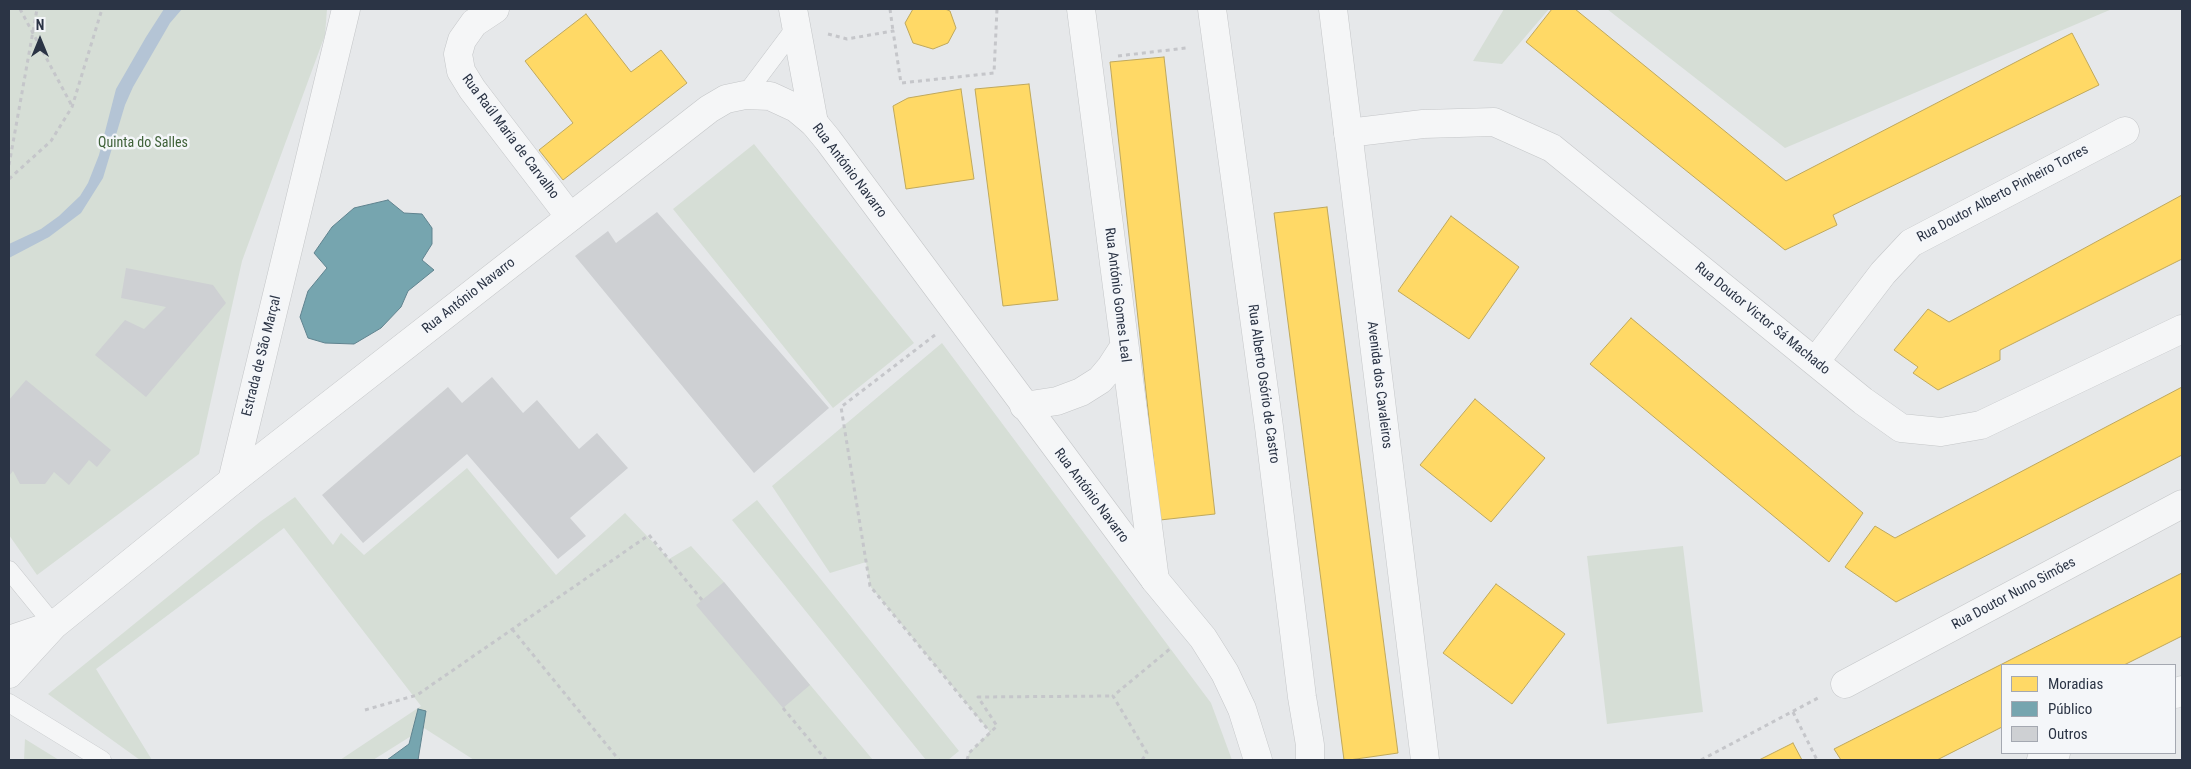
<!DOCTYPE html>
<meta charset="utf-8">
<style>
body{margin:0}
#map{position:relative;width:2191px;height:769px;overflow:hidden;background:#e6e8ea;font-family:"Roboto Condensed",sans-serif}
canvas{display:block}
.frame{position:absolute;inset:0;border:10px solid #2b3445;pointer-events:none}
.legend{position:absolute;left:2001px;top:664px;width:175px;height:90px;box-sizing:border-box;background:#f4f6f9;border:1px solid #a4a8b1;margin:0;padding:6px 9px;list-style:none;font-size:15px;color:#2b3445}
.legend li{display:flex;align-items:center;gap:10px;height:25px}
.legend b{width:25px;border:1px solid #a4a8b1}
.north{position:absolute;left:15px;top:15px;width:50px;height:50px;-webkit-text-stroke:4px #f4f6f9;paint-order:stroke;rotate:0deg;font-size:14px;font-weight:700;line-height:20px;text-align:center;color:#2b3445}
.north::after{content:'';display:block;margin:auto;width:18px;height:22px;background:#2b3445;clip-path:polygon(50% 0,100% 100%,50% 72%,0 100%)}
</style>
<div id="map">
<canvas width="2191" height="769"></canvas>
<div class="frame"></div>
<ul class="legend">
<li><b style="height:14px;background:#ffd966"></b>Moradias</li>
<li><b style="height:14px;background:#76a5af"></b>Público</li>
<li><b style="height:14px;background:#ced0d3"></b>Outros</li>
</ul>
<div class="north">N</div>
</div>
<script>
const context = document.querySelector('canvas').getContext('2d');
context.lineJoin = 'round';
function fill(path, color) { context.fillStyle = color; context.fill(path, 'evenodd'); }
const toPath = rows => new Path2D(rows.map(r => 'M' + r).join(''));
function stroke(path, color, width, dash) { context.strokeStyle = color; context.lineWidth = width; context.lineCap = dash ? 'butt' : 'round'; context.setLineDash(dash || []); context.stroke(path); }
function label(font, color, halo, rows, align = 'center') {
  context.font = font + ' "Roboto Condensed",sans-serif'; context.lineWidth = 5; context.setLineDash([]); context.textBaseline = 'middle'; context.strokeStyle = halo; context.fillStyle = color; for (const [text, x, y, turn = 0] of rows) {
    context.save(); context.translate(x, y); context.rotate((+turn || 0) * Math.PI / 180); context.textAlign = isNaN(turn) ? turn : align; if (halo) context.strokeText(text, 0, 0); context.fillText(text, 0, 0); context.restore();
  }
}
const green = toPath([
 [9,9,327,9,325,35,242,261,199,454,37,575,9,535],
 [1504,9,1549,9,1502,64,1473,61],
 [1607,9,2112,9,1785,148],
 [754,144,914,343,833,408,673,209],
 [942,343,1211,703,1232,760,967,760,969,753,990,732,870,586,866,562,830,573,772,486],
 [467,468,556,575,625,513,669,559,691,546,724,582,873,760,474,760,424,728,373,760,340,760,421,706,284,528,96,669,152,760,140,760,48,694,261,521,295,497,333,545,341,533,364,555],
 [757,500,959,751,948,760,926,760,732,520],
 [1683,546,1703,712,1607,724,1587,556],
 [25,739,59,760,24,760]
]);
const water = toPath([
 [164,9,182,9,170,23,133,87,125,105,103,178,81,213,49,237,9,258,9,244,41,229,59,216,80,196,88,183,99,155,116,89,146,37]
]);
const homes = toPath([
 [913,9,945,9,950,11,956,28,948,43,933,49,913,43,905,23,913,9],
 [1552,9,1575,9,1786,181,2072,33,2099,85,1833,215,1837,225,1785,250,1526,42,1552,9],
 [586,14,631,72,661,50,687,83,563,180,539,150,573,123,525,61,586,14],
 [1164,57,1215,514,1160,520,1110,62,1164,57],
 [1029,84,1058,300,1003,306,975,89,1029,84],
 [961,89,974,179,906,189,893,106,908,98,961,89],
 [2182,195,2182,259,2000,350,2000,360,1938,390,1913,373,1918,367,1894,350,1928,309,1949,322,2182,195],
 [1327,207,1398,753,1349,760,1344,760,1274,213,1327,207],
 [1451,216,1519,267,1469,339,1398,291,1451,216],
 [1631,318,1863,513,1829,562,1590,364,1631,318],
 [2182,387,2182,455,1896,602,1845,567,1875,526,1895,538,2182,387],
 [1475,399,1545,458,1491,522,1420,465,1475,399],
 [2182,573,2182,636,2124,665,2002,665,2002,727,1937,760,1841,760,1834,749,2182,573],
 [1496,584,1565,634,1512,704,1443,653,1496,584],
 [1793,743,1802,760,1759,760,1793,743]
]);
const public = toPath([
 [388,200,404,213,422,214,432,228,432,244,422,260,434,270,408,291,401,307,381,328,354,344,325,343,308,338,300,317,308,291,327,268,314,253,332,227,354,208,388,200],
 [418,709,426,711,418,760,387,760,409,744,418,709]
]);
const building = toPath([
 [657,212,829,408,754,473,575,256,608,231,616,243],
 [126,268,213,285,226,303,146,397,95,355,125,320,144,329,166,307,121,298],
 [492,377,523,413,537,400,579,449,597,433,628,468,570,518,586,536,558,559,467,454,363,543,322,495,448,387,462,403],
 [26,380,111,450,97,467,89,460,69,485,54,472,45,484,20,484,13,471,9,476,9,400],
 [724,582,810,685,783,708,696,605]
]);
const path = toPath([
 [20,9,72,106],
 [890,9,893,31],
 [828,34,847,39,893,31,901,83,994,73,997,9],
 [1118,56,1186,48],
 [9,165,37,9],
 [9,179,51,141,72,107,102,9],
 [935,335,841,407,870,586,990,732],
 [512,629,619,760],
 [783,708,826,760],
 [365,710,417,695,649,535,702,600],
 [1793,712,1817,760],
 [967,760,969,753,997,726,978,697,1113,696],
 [1142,760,1147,753,1113,696,1171,648],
 [1701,760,1818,698]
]);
const service = toPath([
 [745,95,796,27],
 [9,570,54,625],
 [9,703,102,760]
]);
const minor = toPath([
 [495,9,474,23,462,40,458,54,461,71,472,89,570,217],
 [793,9,814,123],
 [1081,9,1155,580],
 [1212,9,1269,427,1302,697,1310,745,1310,760],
 [1348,133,1423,124,1494,122,1552,148,1863,401,1901,428,1941,432,1981,425,2182,329],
 [1815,362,1883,273,1911,243,2125,131],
 [1024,406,1057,401,1081,392,1100,380,1111,367,1124,347],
 [232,481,346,9],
 [1845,684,2182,504],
 [2175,694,2182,690],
 [2041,760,2056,753]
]);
const tertiary = toPath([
 [1333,9,1425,760],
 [9,640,53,625],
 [9,674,54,625,232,481,709,109,726,99,745,95,770,96,796,108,814,123,828,140,1155,580,1203,638,1225,673,1242,709,1258,760]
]);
const streetNames = [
 ["Rua Raúl Maria de Carvalho",510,137,53],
 ["Rua António Navarro",849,171,53],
 ["Rua Doutor Alberto Pinheiro Torres",2003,194,-28],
 ["Rua António Gomes Leal",1117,295,83],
 ["Rua António Navarro",469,296,-38],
 ["Rua Doutor Victor Sá Machado",1762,319,39],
 ["Estrada de São Marçal",262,356,-76],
 ["Rua Alberto Osório de Castro",1263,384,82],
 ["Avenida dos Cavaleiros",1379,385,83],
 ["Rua António Navarro",1091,496,53],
 ["Rua Doutor Nuno Simões",2014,594,-28]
];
const parkNames = [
 ["Quinta do Salles",143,143]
];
fill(green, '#d6ded6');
fill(water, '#b4c4d5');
fill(homes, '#ffd966');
stroke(homes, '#bfa85c', 1);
fill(public, '#76a5af');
stroke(public, '#60838f', 1);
fill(building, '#ced0d3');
stroke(service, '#c4c6c8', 19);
stroke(minor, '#c4c6c8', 29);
stroke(tertiary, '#c4c6c8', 29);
stroke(path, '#c5c6ca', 3, [4, 4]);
stroke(service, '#f5f6f7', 18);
stroke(minor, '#f5f6f7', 28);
stroke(tertiary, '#f5f6f7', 28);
label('14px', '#2b3445', '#f4f6f9', streetNames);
label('14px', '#3f6138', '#f4f6f9', parkNames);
</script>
